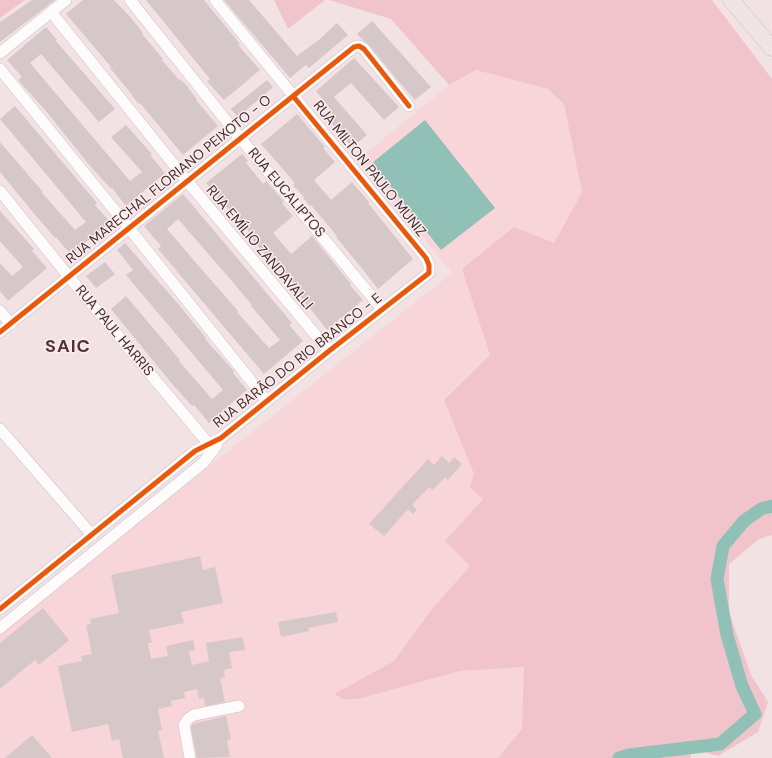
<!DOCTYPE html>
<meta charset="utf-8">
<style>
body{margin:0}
canvas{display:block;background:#f3e2e4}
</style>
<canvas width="772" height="758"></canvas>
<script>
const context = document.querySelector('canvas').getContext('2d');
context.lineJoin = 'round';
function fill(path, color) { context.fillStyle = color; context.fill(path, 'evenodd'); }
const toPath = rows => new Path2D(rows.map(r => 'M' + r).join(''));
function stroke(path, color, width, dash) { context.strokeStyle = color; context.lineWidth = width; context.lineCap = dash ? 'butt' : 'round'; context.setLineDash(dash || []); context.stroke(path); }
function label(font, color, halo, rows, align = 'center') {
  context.font = font + ' "DM Sans",sans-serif'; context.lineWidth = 3; context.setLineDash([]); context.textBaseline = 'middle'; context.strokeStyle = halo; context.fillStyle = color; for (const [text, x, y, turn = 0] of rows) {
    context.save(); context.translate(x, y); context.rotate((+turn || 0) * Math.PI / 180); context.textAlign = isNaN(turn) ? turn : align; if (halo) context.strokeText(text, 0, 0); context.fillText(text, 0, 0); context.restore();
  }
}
const built = toPath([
 [476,70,548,89,564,104,582,192,554,243,462,269,490,355,444,400,474,474,483,499,445,541,470,566,432,609,394,661,334,694,358,699,460,671,524,667,522,729,498,758,0,758,0,635,119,538,452,273,360,158,449,85]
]);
const green = toPath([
 [0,0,25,0,0,18],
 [274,0,325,0,288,29],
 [329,0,712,0,772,79,772,535,759,539,729,564,729,612,751,675,768,702,758,732,718,756,689,748,691,758,498,758,522,729,524,667,460,671,358,699,343,699,334,694,394,661,432,609,470,566,445,541,483,499,470,487,474,474,444,400,490,355,462,269,514,227,554,243,582,192,564,104,548,89,476,70,449,85,391,19]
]);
const water = toPath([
 [425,120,495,208,441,250,372,163]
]);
const river = toPath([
 [619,758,629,755,720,744,755,714,742,686,727,635,717,579,723,546,744,521,761,509,772,506]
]);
const building = toPath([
 [32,0,55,0,0,42,0,22],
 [83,0,114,0,132,19,143,33,142,34,163,59,162,60,179,80,180,79,187,86,197,100,196,100,218,126,183,155,140,103,139,104,132,96,133,96,110,68,111,67,101,55,66,14],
 [146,0,204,0,240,44,238,45,260,70,224,100,207,81,210,79],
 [224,0,249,0,297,56,320,39,337,23,348,35,309,68,306,65,290,78],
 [372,21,431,87,415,100,395,77,369,45,363,40,357,34],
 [46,27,57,40,55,40,115,109,99,122,41,54,30,63,130,181,142,172,111,137,126,125,152,154,150,155,165,173,126,206,112,188,111,189,91,167,46,111,18,80,22,77,7,60],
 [354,58,399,107,384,120,351,83,334,97,367,135,352,147,325,116,332,111,316,91],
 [267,80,273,87,238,117,231,109],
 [15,106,97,203,95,205,110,222,71,255,56,237,55,238,36,216,0,172,0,142,43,192,42,193,75,230,86,222,0,119],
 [297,114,325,147,323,148,335,162,314,180,331,200,352,182,369,202,368,203,413,259,378,289,360,266,336,237,337,236,327,224,311,205,310,206,303,198,304,197,293,185,295,183,261,144],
 [242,154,248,161,246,163,263,184,266,181,284,202,282,203,293,216,273,233,291,254,312,236,351,284,350,285,363,300,327,330,297,292,299,291,272,259,270,260,251,238,253,236,225,205,222,207,216,200,218,198,206,183],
 [183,194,292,323,289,325,303,341,264,374,158,249,161,246,144,226],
 [178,219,224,272,252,305,251,306,280,340,269,348,237,312,238,311,210,279,167,229],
 [0,211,34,249,32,251,47,268,8,301,0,291,0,263,12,276,23,267,0,241],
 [125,243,179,305,206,338,205,339,234,371,233,373,247,390,209,423,194,405,192,406,173,385,111,309,126,296,180,360,179,361,212,399,223,390,126,275,133,270,117,250],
 [105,262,115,274,96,288,86,276],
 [442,456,449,463,454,457,462,464,448,480,445,477,433,490,429,487,412,505,417,510,413,514,408,509,384,536,369,524,428,459,434,465],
 [200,556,203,570,215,567,223,603,181,612,184,623,149,630,152,643,148,643,151,659,168,656,166,646,193,640,195,650,189,651,192,665,209,661,206,643,243,637,245,650,229,652,232,668,224,670,225,677,220,678,225,702,205,706,204,698,199,699,197,689,184,692,185,698,171,701,172,706,158,709,162,730,158,731,164,758,123,758,119,739,112,741,108,724,72,732,58,666,82,661,81,656,92,654,86,625,91,624,90,619,119,613,111,575],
 [43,608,69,640,39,665,35,660,0,689,0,643],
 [336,612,338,622,308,628,309,631,281,637,278,622],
 [226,716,231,739,227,740,230,757,197,758,191,727,193,724],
 [32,735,52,758,5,758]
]);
const minor = toPath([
 [130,0,240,138,382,309],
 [51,12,187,181,329,351],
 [0,53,66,0],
 [0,69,129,228,267,401],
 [0,191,69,277,208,443,213,451],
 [0,311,11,324],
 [0,332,354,47,359,46,364,49,409,106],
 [0,429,92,535],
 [0,609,195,451,221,438,329,351,429,273,429,265,426,258,215,0],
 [0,628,203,463,217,445],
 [190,758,184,725,188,719,194,715,239,706]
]);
const highway = toPath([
 [731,0,772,48]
]);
const cycleway = toPath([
 [0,332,354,47,359,46,364,49,409,106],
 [0,609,195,451,221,438,329,351,429,273,429,265,426,258,293,96]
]);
const streetNames = [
 ["RUA MILTON PAULO MUNIZ",369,169,51],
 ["RUA MARECHAL FLORIANO PEIXOTO - O",169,180,-39],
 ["RUA EUCALIPTOS",286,193,50],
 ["RUA EMÍLIO ZANDAVALLI",259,248,50],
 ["RUA PAUL HARRIS",114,331,50],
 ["RUA BARÃO DO RIO BRANCO - E",298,361,-38]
];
const districtNames = [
 ["SAIC",68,347]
];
fill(built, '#f7d5d9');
fill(green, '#f0c4ca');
fill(water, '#91c0b6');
stroke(river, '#91c0b6', 13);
fill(building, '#d6c7c9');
stroke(minor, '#cfc0c2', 12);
stroke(highway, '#c9bfc1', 17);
stroke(minor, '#fdfbfb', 11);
stroke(highway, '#f0e4e6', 16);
stroke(cycleway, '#e8590c', 5);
label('14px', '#3e2f31', '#fdecee', streetNames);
context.letterSpacing = '1px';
label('bold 18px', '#513337', '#fdecee', districtNames);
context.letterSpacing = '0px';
</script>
